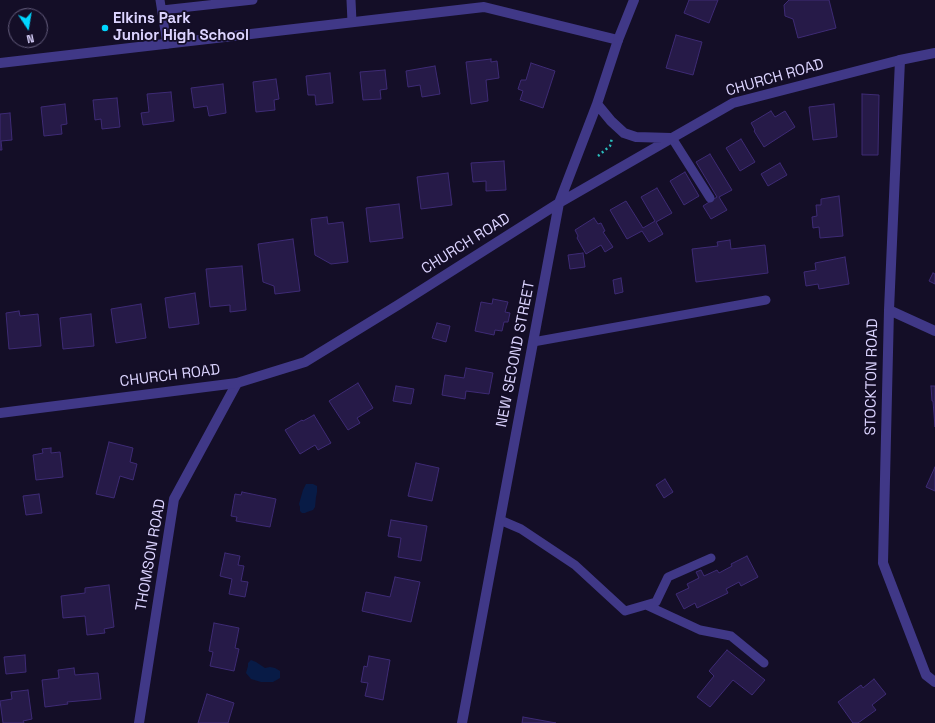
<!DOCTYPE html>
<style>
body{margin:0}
#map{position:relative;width:935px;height:723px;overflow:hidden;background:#140e27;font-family:"Space Grotesk",sans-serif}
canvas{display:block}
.north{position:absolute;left:8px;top:8px;width:40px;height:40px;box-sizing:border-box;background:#140e27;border:1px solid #645d7d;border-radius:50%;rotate:168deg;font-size:11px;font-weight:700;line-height:16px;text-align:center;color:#dcd4ff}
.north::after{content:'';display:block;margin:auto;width:14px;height:18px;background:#00d6ff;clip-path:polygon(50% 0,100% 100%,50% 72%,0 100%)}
</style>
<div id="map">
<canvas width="935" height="723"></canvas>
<div class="north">N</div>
</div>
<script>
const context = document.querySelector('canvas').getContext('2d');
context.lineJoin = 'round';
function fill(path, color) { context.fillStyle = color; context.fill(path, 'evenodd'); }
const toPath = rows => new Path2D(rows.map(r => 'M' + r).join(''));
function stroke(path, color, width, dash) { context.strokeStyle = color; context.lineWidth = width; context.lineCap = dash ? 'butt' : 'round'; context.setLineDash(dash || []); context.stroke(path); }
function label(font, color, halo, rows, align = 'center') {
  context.font = font + ' "Space Grotesk",sans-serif'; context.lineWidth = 3.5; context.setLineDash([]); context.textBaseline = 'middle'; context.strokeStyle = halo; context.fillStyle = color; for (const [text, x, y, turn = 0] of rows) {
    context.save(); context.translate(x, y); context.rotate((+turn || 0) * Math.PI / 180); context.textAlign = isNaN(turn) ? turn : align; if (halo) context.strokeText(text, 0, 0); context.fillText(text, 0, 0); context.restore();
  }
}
const water = toPath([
 [306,484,313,484,317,486,317,492,316,497,315,507,313,510,307,512,305,513,302,513,300,511,300,507,299,504,303,490],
 [251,660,256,662,265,668,270,667,275,668,280,671,280,678,273,682,261,682,251,679,246,673,248,666,248,663]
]);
const building = toPath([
 [689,0,718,0,709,23,684,13,689,0],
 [789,0,829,0,836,28,798,38,793,19,785,16,784,5,789,0],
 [676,35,702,42,693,75,666,68,676,35],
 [491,59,491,62,497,61,499,78,486,80,488,101,471,104,466,62,491,59],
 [531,63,555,71,543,108,520,100,523,91,518,89,521,80,526,80,531,63],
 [435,66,440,94,422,97,420,85,408,87,406,71,435,66],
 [385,70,387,89,380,90,381,99,363,100,360,72,385,70],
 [330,73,333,103,316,105,315,95,308,95,306,76,330,73],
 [276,79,279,99,274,100,275,110,256,112,253,82,276,79],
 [223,84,226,113,209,116,207,106,194,108,191,88,223,84],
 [171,92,174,121,143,125,141,113,149,112,147,94,171,92],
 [862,94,879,95,878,155,862,155,862,94],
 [117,98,120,127,102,129,101,119,95,120,93,100,117,98],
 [65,104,67,124,61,125,62,134,44,136,41,107,65,104],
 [834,104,837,137,813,140,809,107,834,104],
 [771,111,775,117,785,111,795,127,764,147,754,131,755,130,751,123,771,111],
 [10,113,12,140,1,141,2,150,0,150,0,114,10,113],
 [741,139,755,162,740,171,726,148,741,139],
 [710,154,732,190,719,197,727,210,711,219,703,206,717,197,696,162,710,154],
 [504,161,506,190,486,191,486,181,473,182,471,163,504,161],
 [780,163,787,175,768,186,761,174,780,163],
 [685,172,699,196,684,205,670,181,685,172],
 [448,173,452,205,421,209,417,177,448,173],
 [657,188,672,213,656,222,663,234,649,242,642,231,627,239,610,210,626,201,643,228,655,221,641,197,657,188],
 [839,196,843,236,820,238,819,227,813,228,812,217,817,216,816,205,821,205,821,199,839,196],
 [399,204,403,238,370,242,366,208,399,204],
 [327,217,328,224,343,222,348,262,331,264,315,255,311,219,327,217],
 [594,218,598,224,601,223,605,231,603,232,613,247,605,252,601,245,586,254,577,238,578,236,575,230,594,218],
 [293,239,300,291,275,294,274,286,263,282,258,244,293,239],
 [730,240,731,249,765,245,768,273,696,282,692,249,718,246,717,242,730,240],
 [583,253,585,267,570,269,568,255,583,253],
 [845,257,849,284,819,289,818,284,806,286,804,272,816,270,815,263,845,257],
 [242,266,246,310,230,312,230,305,210,307,206,269,242,266],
 [933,273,935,274,935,284,929,281,933,273],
 [621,278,623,292,615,294,613,280,621,278],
 [195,293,199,324,169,328,165,298,195,293],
 [493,299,508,302,505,312,510,313,508,322,504,322,502,331,495,330,494,335,475,331,481,302,492,304,493,299],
 [141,304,146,338,116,343,111,309,141,304],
 [19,311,20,316,38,314,41,346,9,349,6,313,19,311],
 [91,314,94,346,63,349,60,318,91,314],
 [437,323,450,326,446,342,432,338,437,323],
 [466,368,493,373,489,394,466,391,465,399,442,395,445,375,464,378,466,368],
 [358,383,373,408,357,418,360,423,348,430,329,401,358,383],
 [396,386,414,389,411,404,393,401,396,386],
 [931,386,935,386,935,427,933,401,932,401,931,386],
 [314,415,331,443,318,450,315,445,300,454,285,430,302,420,303,421,314,415],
 [109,442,133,448,130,462,137,464,133,480,120,476,114,498,96,494,109,442],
 [51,448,51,453,60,452,63,477,36,480,33,455,43,453,42,449,51,448],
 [416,463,439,468,432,501,408,496,416,463],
 [935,467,935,491,926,487,935,467],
 [665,479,673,492,664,498,656,485,665,479],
 [242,492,276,499,270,527,236,521,237,517,231,516,235,494,241,495,242,492],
 [39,494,42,513,26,515,23,496,39,494],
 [391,520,427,526,421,561,398,557,401,538,388,536,391,520],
 [225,553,240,556,238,565,244,566,241,581,248,582,245,597,229,594,232,579,220,576,225,553],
 [747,556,758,577,741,586,739,582,726,589,728,593,697,608,695,603,684,609,676,594,689,588,687,584,699,578,696,572,701,570,704,576,717,570,719,573,732,566,731,564,747,556],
 [395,577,420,582,411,622,362,611,366,592,390,597,395,577],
 [109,585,114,627,104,629,105,633,87,635,85,616,63,618,61,596,85,593,85,588,109,585],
 [214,623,239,628,235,648,239,649,234,671,210,666,213,652,209,651,214,623],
 [727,650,765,680,752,695,733,680,710,707,697,697,714,676,709,671,727,650],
 [25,655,26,672,6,674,4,657,25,655],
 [369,656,390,660,383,700,365,696,368,683,361,682,364,666,367,667,369,656],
 [74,668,75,675,98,673,101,699,67,702,68,704,45,707,42,680,59,678,58,670,74,668],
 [874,679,886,694,872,705,876,710,858,723,853,723,838,702,861,685,863,688,874,679],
 [28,690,32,719,23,721,24,723,3,723,0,701,12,699,11,692,28,690],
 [207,694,234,703,228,723,198,723,207,694],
 [523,717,556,723,522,723,523,717]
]);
const path = toPath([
 [598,156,610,146,612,138]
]);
const service = toPath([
 [160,0,167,44],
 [351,0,352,22],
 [162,10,253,0],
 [672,138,710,198],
 [533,342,766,300],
 [500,520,521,529,575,565,625,611,656,602,668,577,711,558],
 [646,605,700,630,731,636,764,663]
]);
const minor = toPath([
 [900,60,889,310,883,563,926,675,935,682],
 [0,63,484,7,618,40],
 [889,310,935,331],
 [139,723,174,499,237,383]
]);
const tertiary = toPath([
 [597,104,611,121,624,133,636,137,671,138],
 [0,413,237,383,305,362,398,305,559,203,672,138,733,103,900,60,935,53],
 [462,723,559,203,597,104,618,40,634,0]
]);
const markers = [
 [105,28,4,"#00d6ff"]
];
const poiNames = [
 ["Elkins Park",113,19],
 ["Junior High School",113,36]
];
const streetNames = [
 ["CHURCH ROAD",775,78,-16],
 ["CHURCH ROAD",466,244,-32],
 ["NEW SECOND STREET",516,354,-79],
 ["CHURCH ROAD",170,376,-7],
 ["STOCKTON ROAD",872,377,-89],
 ["THOMSON ROAD",151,555,-80]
];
fill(water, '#081b46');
fill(building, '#261a48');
stroke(building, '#3e2b75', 1);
stroke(path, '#2bbcbc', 2.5, [2, 3]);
stroke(service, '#403887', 9);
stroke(minor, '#403887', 10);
stroke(tertiary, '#403887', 10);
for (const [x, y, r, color] of markers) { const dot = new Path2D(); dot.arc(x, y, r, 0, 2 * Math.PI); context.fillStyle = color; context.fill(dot); stroke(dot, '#140e27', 1.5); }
label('bold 15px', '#dcd4ff', '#140e27', poiNames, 'left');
label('15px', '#dcd4ff', '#140e27', streetNames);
</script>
